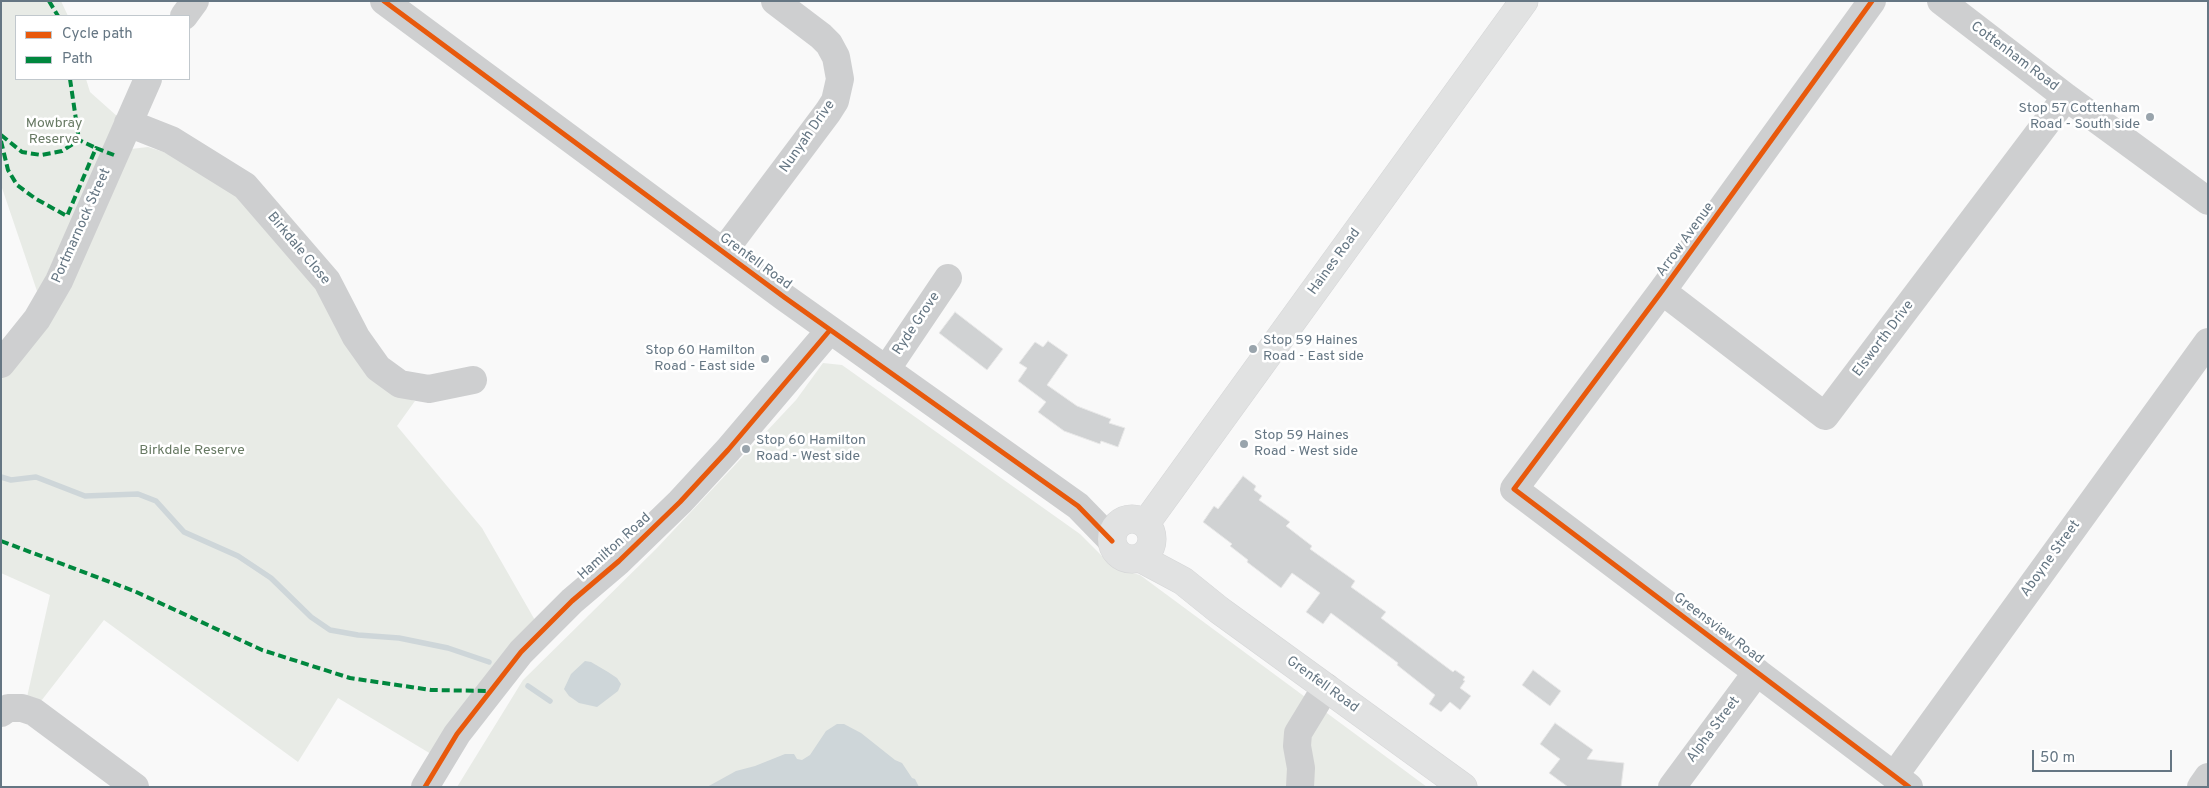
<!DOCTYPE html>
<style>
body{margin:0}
#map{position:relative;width:2209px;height:788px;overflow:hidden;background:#f9f9f9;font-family:Overpass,sans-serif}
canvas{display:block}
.frame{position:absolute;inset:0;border:2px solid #657683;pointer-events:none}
.legend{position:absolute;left:15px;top:15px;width:175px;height:65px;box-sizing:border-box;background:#fff;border:1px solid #c1c8cd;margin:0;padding:6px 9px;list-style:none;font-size:15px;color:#657683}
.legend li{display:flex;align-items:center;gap:10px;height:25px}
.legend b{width:25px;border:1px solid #c1c8cd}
.scale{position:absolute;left:2032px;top:750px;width:140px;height:22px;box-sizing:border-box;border:2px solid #657683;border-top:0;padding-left:6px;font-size:15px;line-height:18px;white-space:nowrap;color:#657683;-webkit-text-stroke:4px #fff;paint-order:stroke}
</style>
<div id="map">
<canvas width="2209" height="788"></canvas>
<div class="frame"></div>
<ul class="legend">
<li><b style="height:6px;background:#e8590c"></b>Cycle path</li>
<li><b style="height:6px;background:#00873e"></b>Path</li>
</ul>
<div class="scale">50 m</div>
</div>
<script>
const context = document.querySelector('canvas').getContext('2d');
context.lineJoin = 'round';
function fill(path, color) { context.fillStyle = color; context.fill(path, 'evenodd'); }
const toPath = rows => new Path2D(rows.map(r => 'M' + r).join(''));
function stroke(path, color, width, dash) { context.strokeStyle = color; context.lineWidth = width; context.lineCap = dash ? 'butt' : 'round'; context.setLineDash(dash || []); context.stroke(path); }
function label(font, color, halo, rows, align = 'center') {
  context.font = font + ' Overpass,sans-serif'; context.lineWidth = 5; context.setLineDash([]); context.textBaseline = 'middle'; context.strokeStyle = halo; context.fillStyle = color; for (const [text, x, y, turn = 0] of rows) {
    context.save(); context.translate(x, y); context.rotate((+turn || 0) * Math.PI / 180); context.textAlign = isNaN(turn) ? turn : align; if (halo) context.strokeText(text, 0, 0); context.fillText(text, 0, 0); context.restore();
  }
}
const green = toPath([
 [1,1,61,1,68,16,16,16,16,79,86,79,90,92,118,117,38,294,1,185],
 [148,147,164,152,238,191,319,288,392,393,415,401,397,426,482,528,536,622,431,754,338,698,298,762,104,620,38,705,27,697,50,595,1,573,1,380,47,322,131,149],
 [823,363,842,365,1080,534,1114,568,1140,575,1427,787,457,787,523,680,656,549,796,400]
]);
const water = toPath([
 [585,661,591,662,608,672,617,678,621,684,618,691,597,707,579,703,569,696,564,689,571,674],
 [837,724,844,724,861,733,895,760,902,763,912,778,915,779,919,787,707,787,736,771,755,766,785,754,794,754,797,759,802,760,810,755,826,731]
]);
const stream = toPath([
 [1,477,11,480,36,477,85,496,138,494,156,501,184,532,238,556,271,578,311,617,330,630,358,635,399,638,448,648,489,662],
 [528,686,550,701]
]);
const building = toPath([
 [955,312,1003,349,987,370,939,333,955,312],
 [1048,341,1068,355,1047,385,1077,406,1111,419,1109,423,1125,428,1118,447,1101,441,1100,444,1064,431,1038,412,1046,402,1018,381,1027,368,1019,363,1035,342,1043,347,1048,341],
 [1243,476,1256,486,1254,490,1262,496,1259,500,1290,522,1286,526,1312,546,1310,549,1355,581,1351,587,1386,612,1381,618,1453,672,1455,670,1465,677,1463,680,1465,681,1460,688,1471,696,1460,710,1450,702,1441,712,1429,704,1435,695,1397,665,1398,663,1331,613,1323,624,1306,612,1320,593,1292,573,1281,588,1247,562,1248,560,1230,546,1232,544,1203,522,1214,506,1218,509,1243,476],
 [1533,670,1561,691,1550,706,1522,685,1533,670],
 [1555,723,1593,750,1587,759,1624,763,1621,787,1568,787,1549,773,1560,759,1540,744,1555,723]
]);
const minor = toPath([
 [384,1,784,297,1078,506,1112,541],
 [1872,1,1662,291,1514,489,1909,787],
 [1941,1,2066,97,2208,201],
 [184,16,195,1],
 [128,123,171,140,245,186,327,281,356,337,378,368,400,384,429,389,473,380],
 [723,252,828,112,835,101,840,79,836,57,829,44,821,36,775,1],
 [1662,291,1825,416,2066,97],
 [1,364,37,319,59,281,148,79],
 [886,370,948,278],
 [1,713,8,708,22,708,34,712,135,787],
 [1894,776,2208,342],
 [425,787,457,734,521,652,572,601,619,561,680,502,728,450,830,330],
 [1300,787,1301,768,1297,746,1298,733,1326,687],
 [1672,787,1757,672],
 [2201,787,2208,777]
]);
const major = toPath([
 '1112 539a20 20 0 1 1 40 0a20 20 0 1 1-40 0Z',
 [1146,523,1524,1],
 [1140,558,1183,581,1219,610,1463,787]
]);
const quiet = toPath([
 [49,1,58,16],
 [70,79,79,140],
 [1,135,22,152,41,155,62,151,79,140,96,148],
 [1,141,8,170,17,185,36,199,67,216,96,148,114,155],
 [1,541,134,591,262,650,350,678,431,690,489,691]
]);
const cycleway = toPath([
 [384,1,784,297,1078,506,1112,541],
 [1872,1,1662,291,1514,489,1909,787],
 [425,787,457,734,521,652,572,601,619,561,680,502,728,450,830,330]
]);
const markers = [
 [2150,117,5,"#99a4ac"],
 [1253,349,5,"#99a4ac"],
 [765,359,5,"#99a4ac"],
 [1244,444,5,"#99a4ac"],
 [746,449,5,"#99a4ac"]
];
const streetNames = [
 ["Cottenham Road",2014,57,37],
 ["Nunyah Drive",808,137,-55],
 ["Portmarnock Street",82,226,-66],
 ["Arrow Avenue",1686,240,-54],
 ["Birkdale Close",298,249,50],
 ["Grenfell Road",755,262,36],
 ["Haines Road",1335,262,-54],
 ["Ryde Grove",917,324,-56],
 ["Elsworth Drive",1884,339,-53],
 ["Hamilton Road",615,547,-42],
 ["Aboyne Street",2051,559,-54],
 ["Greensview Road",1718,629,37],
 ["Grenfell Road",1322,685,36],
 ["Alpha Street",1714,730,-53]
];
const poiNames = [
 ["Stop 57 Cottenham",2140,109,"right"],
 ["Road - South side",2140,125,"right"],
 ["Stop 59 Haines",1263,341],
 ["Road - East side",1263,357],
 ["Stop 60 Hamilton",755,351,"right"],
 ["Road - East side",755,367,"right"],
 ["Stop 59 Haines",1254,436],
 ["Road - West side",1254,452],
 ["Stop 60 Hamilton",756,441],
 ["Road - West side",756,457]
];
const parkNames = [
 ["Mowbray",54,124],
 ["Reserve",54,140],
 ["Birkdale Reserve",192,451]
];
fill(green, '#e8ebe6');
fill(water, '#ced6d9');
stroke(stream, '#ced6d9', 5.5);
fill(building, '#d0d2d3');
stroke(building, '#e8e8e8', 1);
stroke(major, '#d5d6d7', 29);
stroke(minor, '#cecfd0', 28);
stroke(major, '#e1e2e2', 28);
stroke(quiet, '#00873e', 4, [8, 4]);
stroke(cycleway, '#e8590c', 5);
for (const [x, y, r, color] of markers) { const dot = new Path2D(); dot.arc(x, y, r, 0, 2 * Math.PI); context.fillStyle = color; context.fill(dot); stroke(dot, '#fff', 2); }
label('14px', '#657683', '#fff', streetNames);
label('14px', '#657683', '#fff', poiNames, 'left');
label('14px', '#687a64', '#fff', parkNames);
</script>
